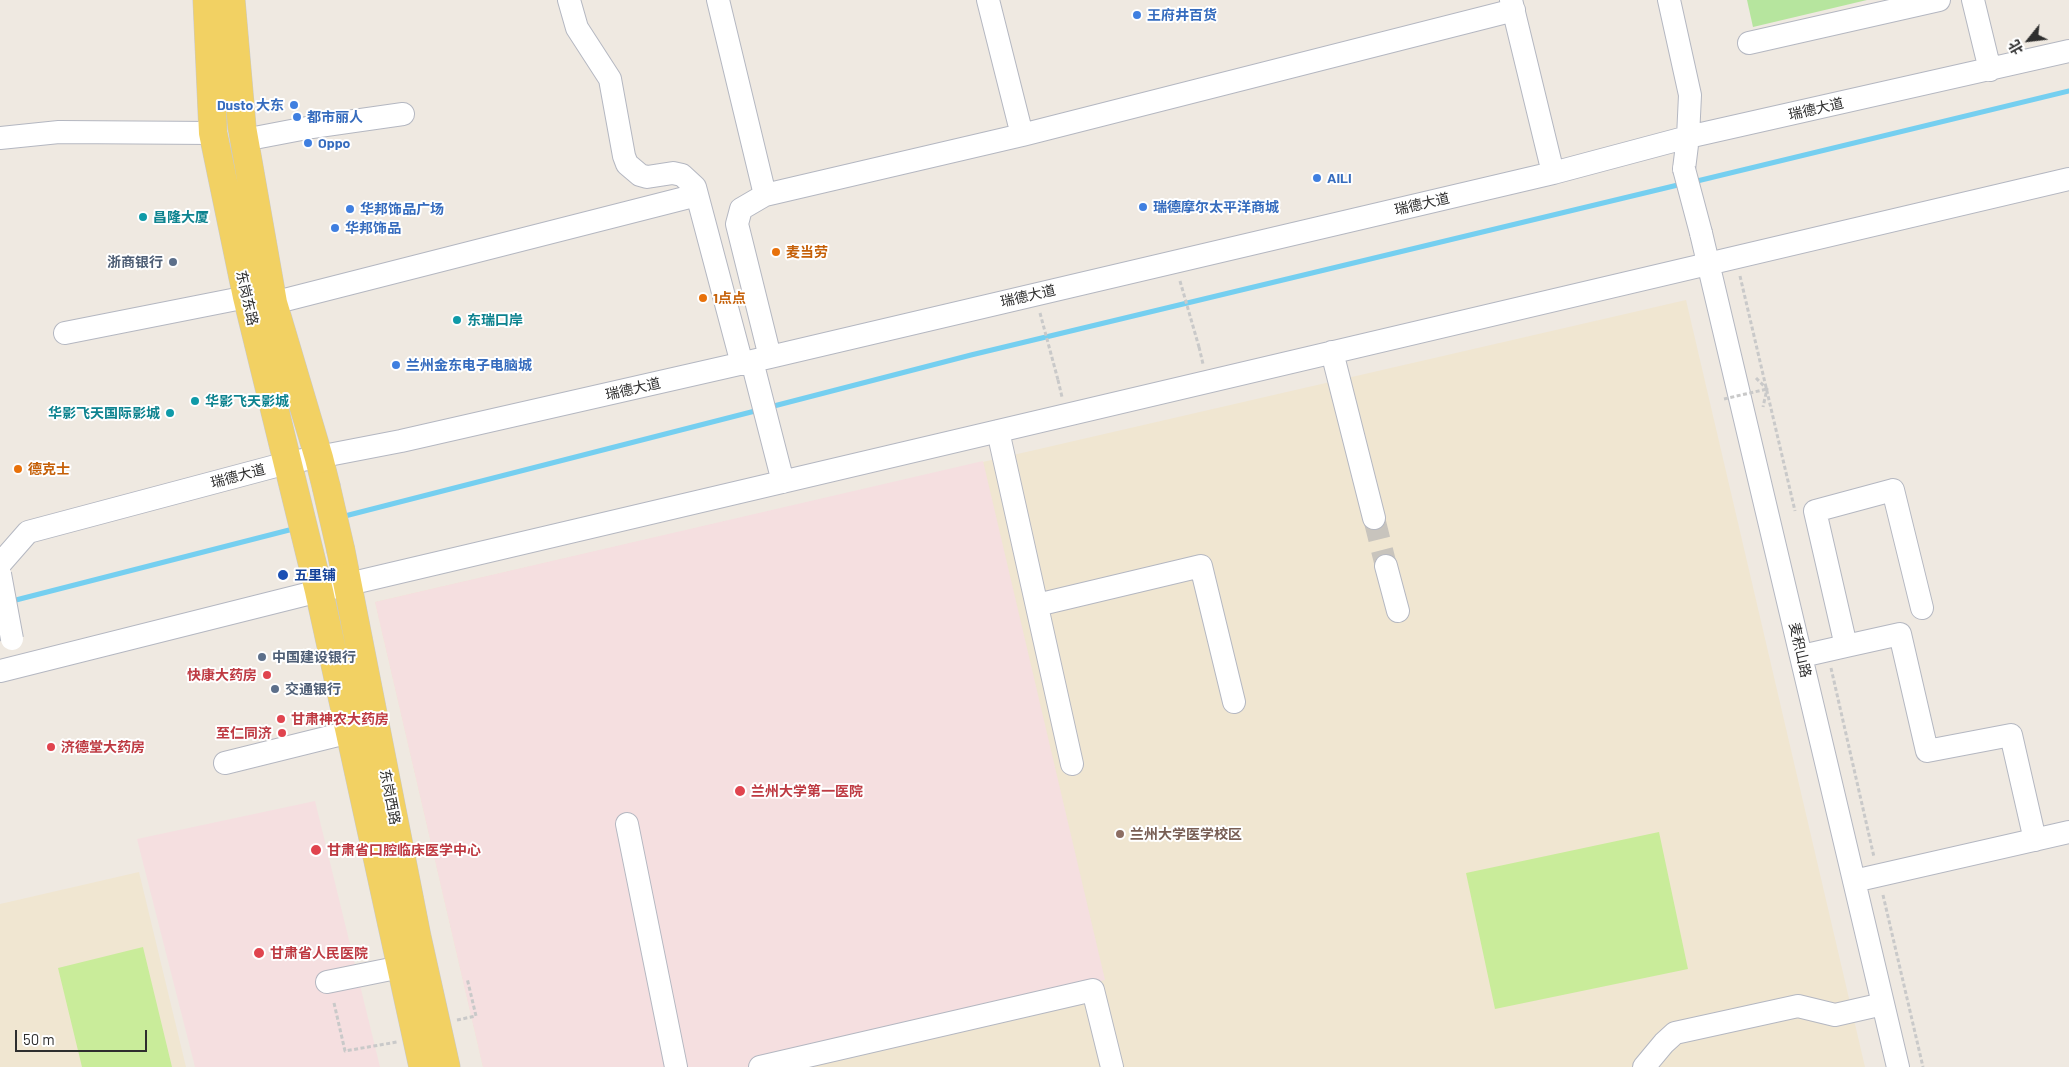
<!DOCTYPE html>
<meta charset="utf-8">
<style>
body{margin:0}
#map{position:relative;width:2069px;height:1067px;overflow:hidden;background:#efe9e1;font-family:Barlow,"Noto Sans SC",sans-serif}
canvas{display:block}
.north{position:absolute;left:2004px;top:15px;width:50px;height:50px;-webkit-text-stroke:4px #fff;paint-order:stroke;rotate:241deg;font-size:14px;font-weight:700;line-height:20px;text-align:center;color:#2e2e2e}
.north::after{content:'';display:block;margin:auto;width:18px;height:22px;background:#2e2e2e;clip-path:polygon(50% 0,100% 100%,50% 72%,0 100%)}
.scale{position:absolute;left:15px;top:1030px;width:132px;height:22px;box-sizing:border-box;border:2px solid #2e2e2e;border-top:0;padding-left:6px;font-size:15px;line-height:18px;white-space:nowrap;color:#2e2e2e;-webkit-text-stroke:4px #fff;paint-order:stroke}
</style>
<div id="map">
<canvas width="2069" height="1067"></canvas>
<div class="north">北</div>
<div class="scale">50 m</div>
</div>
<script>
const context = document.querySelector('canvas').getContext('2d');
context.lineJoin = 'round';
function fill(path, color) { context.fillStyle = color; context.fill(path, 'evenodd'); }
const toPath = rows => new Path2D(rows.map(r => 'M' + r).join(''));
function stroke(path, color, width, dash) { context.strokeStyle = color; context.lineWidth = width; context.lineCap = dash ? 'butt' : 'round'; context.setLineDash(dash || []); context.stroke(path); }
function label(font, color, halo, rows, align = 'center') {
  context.font = font + ' Barlow,"Noto Sans SC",sans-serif'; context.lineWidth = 4; context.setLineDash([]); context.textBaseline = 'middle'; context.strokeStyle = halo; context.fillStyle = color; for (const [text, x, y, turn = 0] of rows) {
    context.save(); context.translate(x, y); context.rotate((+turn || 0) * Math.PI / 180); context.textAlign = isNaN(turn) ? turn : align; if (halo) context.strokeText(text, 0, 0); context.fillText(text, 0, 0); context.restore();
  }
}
const education = toPath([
 [1686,300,1865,1067,483,1067,375,602],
 [139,872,186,1067,0,1067,0,904]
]);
const medical = toPath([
 [983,461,1105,980,749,1067,483,1067,375,602],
 [315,801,380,1067,195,1067,137,839]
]);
const green = toPath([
 [1747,0,1867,0,1753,27]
]);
const pitch = toPath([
 [1659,832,1688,969,1495,1009,1466,873],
 [143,947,172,1067,82,1067,58,968]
]);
const stream = toPath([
 [1693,182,2069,91],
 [770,407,971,355,1682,184],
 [341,517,759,410],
 [12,601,297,528]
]);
const minorTunnel = toPath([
 [1374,518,1386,566]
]);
const path = toPath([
 [1740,276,1795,511],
 [1199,347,1203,364],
 [1756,378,1767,389,1763,407],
 [1058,380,1062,397],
 [1831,668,1874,857],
 [1883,895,1923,1067],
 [334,1003,345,1051,397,1042],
 [457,1020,476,1016,467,978]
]);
const minor = toPath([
 [569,0,577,28,610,79,624,156,627,164,640,175,647,177,673,173,682,175,695,187,742,364],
 [718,0,765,195],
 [988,0,1022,135,1514,10],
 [1511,0,1553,173],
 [1669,0,1690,95,1688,137,1684,169],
 [1973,0,1990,70],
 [1749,43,1939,0],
 [0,138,59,132,213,133],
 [244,140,312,127,403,114],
 [1701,233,1898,1067],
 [273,303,697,195],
 [65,333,247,297],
 [1332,352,1374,518],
 [770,357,737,224,741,209,765,195,1022,135],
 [752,361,783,482],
 [998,431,1072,764],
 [0,564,28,532,287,463,401,441,770,357,1553,173,1688,137,2069,51],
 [1386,566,1398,611],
 [1037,605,1201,566,1234,702],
 [1922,608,1893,490,1815,511,1846,646,1900,634,1927,751,2011,735,2035,840],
 [1802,656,1846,646],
 [0,671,319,591,2069,179],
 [225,763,350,732],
 [627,824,676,1067],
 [1854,881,2069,832],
 [327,982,401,967],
 [760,1067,1093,990,1112,1067],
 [1644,1067,1664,1043,1675,1033,1798,1006,1835,1015,1883,1004]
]);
const major = toPath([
 [207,0,213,133,247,297,319,591,423,1067],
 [231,0,242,127,273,303,319,458,326,486],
 [341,551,417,937,446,1067]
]);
const pathBridge = toPath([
 [1180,281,1199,347],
 [1040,313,1058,380],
 [1724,399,1767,389]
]);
const minorBridge = toPath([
 [1684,169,1701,233],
 [0,574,12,639]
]);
const majorBridge = toPath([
 [326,486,341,551]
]);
const markers = [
 [1137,15,5,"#3f7fe0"],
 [294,105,5,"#3f7fe0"],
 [297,117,5,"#3f7fe0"],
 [308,143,5,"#3f7fe0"],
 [1317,178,5,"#3f7fe0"],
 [1143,207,5,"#3f7fe0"],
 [350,209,5,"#3f7fe0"],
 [143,217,5,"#0f9aa8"],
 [335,228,5,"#3f7fe0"],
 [776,252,5,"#e8710a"],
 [173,262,5,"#5c6f8a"],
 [703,298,5,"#e8710a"],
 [457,320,5,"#0f9aa8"],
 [396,365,5,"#3f7fe0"],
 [195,401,5,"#0f9aa8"],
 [170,413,5,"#0f9aa8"],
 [18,469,5,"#e8710a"],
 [283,575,6,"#1a4fb4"],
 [262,657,5,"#5c6f8a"],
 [267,675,5,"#e0444e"],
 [275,689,5,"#5c6f8a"],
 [281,719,5,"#e0444e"],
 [282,733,5,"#e0444e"],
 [51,747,5,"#e0444e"],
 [740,791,6,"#e0444e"],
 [1120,834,5,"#8d6e63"],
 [316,850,6,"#e0444e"],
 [259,953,6,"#e0444e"]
];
const shopNames = [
 ["王府井百货",1147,15],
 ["Dusto 大东",284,105,"right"],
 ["都市丽人",307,117],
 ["Oppo",318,143],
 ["AILI",1327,178],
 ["瑞德摩尔太平洋商城",1153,207],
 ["华邦饰品广场",360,209],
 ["华邦饰品",345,228],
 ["兰州金东电子电脑城",406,365]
];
const streetNames = [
 ["瑞德大道",1816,109,-13],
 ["瑞德大道",1422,204,-13],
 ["瑞德大道",1028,296,-13],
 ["东岗东路",247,298,77],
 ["瑞德大道",633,389,-13],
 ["瑞德大道",238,476,-15],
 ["麦积山路",1800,650,77],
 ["东岗西路",390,797,79]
];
const cultureNames = [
 ["昌隆大厦",153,217],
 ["东瑞口岸",467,320],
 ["华影飞天影城",205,401],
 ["华影飞天国际影城",160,413,"right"]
];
const foodNames = [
 ["麦当劳",786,252],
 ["1点点",713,298],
 ["德克士",28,469]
];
const serviceNames = [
 ["浙商银行",163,262,"right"],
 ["中国建设银行",272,657],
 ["交通银行",285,689]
];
const transitNames = [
 ["五里铺",294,575]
];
const healthNames = [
 ["快康大药房",257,675,"right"],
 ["甘肃神农大药房",291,719],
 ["至仁同济",272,733,"right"],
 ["济德堂大药房",61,747],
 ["兰州大学第一医院",751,791],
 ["甘肃省口腔临床医学中心",327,850],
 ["甘肃省人民医院",270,953]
];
const educationNames = [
 ["兰州大学医学校区",1130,834]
];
fill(education, '#f0e6d1');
fill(medical, '#f5dfe0');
fill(green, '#b6e59e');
fill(pitch, '#c9ec9a');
stroke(stream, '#75cff0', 5);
stroke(minorTunnel, '#c8c4bd', 22, [22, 11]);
stroke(minor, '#b4b7c1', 24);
stroke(major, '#c9c9c9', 29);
stroke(path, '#c9c9c9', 3, [4, 2.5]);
stroke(minor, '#fff', 22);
stroke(major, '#f2d163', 28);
stroke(minorBridge, '#b4b7c1', 24, []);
stroke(majorBridge, '#c9c9c9', 29, []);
stroke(pathBridge, '#c9c9c9', 3, [4, 2.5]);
stroke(minorBridge, '#fff', 22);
stroke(majorBridge, '#f2d163', 28);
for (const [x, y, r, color] of markers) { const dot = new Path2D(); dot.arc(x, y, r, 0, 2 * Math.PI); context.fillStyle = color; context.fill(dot); stroke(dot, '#fff', 2); }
label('bold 14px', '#366cbe', '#fff', shopNames, 'left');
label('14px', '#2e2e2e', '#fff', streetNames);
label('bold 14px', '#0d838f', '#fff', cultureNames, 'left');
label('bold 14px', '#c56008', '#fff', foodNames, 'left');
label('bold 14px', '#4e5e75', '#fff', serviceNames, 'left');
label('bold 14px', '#164399', '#fff', transitNames, 'left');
label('bold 14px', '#be3a42', '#fff', healthNames, 'left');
label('bold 14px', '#785e54', '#fff', educationNames, 'left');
</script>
